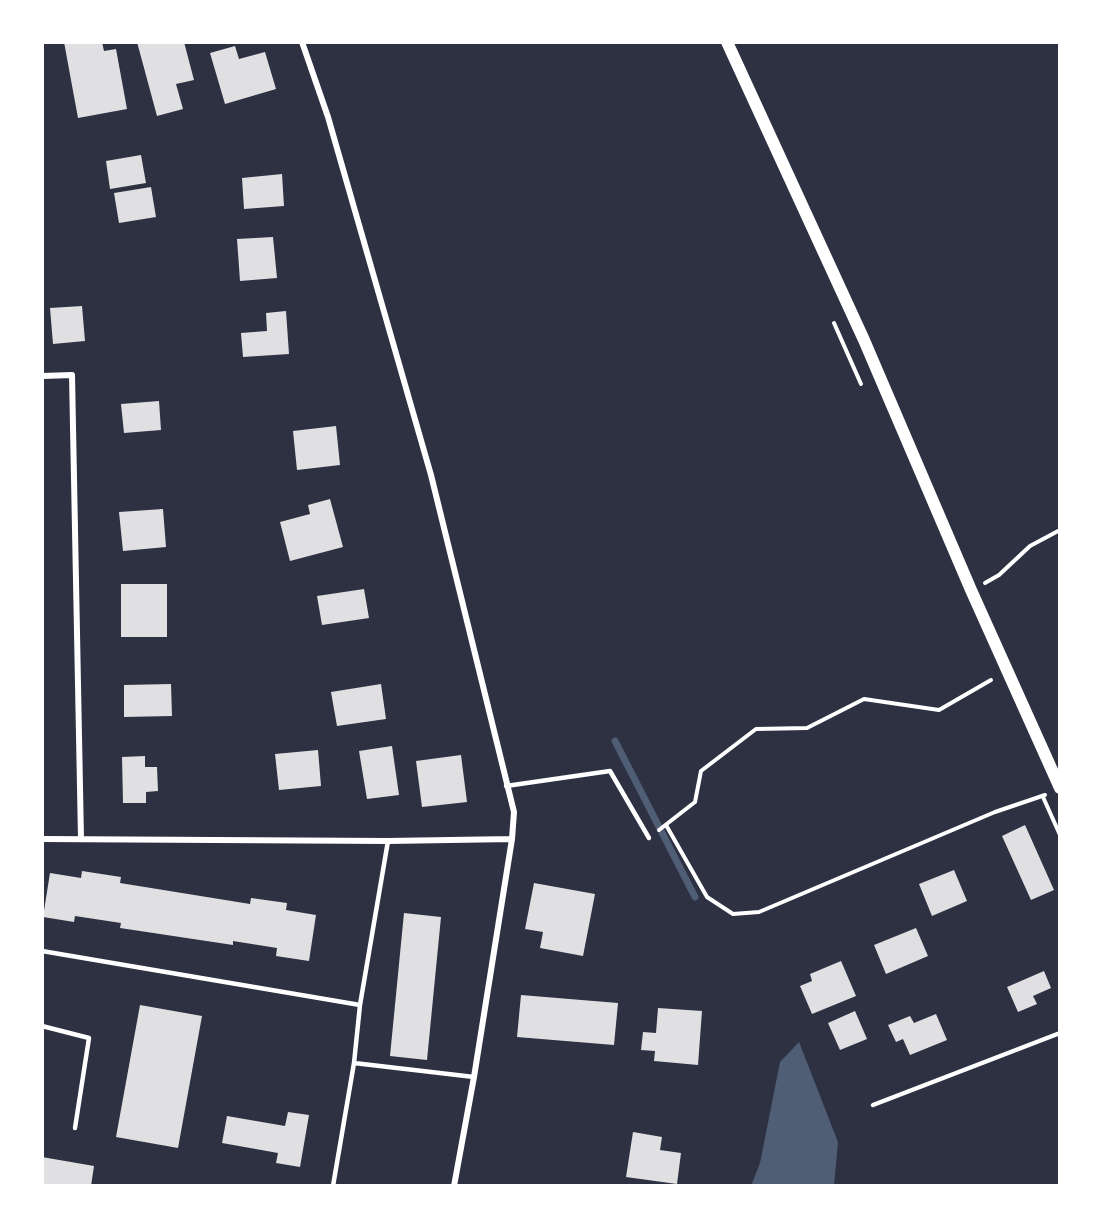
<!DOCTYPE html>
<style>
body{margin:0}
#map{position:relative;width:1102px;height:1228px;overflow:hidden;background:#2d3142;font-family:Commissioner,sans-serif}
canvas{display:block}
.frame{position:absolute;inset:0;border:44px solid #fff;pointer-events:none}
</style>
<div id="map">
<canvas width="1102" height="1228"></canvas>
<div class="frame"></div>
</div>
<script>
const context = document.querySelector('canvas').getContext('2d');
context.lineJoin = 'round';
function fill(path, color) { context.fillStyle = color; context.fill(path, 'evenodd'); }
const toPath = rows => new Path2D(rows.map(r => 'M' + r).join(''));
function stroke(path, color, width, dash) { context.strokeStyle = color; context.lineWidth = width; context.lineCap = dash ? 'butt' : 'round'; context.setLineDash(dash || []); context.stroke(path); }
const water = toPath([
 [799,1042,838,1142,834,1186,751,1186,760,1163,780,1062]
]);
const stream = toPath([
 [615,741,695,897]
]);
const building = toPath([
 [64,42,102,42,104,51,116,49,127,109,78,118],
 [137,42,184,42,194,80,176,84,183,109,157,116],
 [235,46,239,59,265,52,276,89,225,104,210,53],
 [141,155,146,183,110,189,106,161],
 [282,174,284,206,244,209,242,178],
 [151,187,156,217,119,223,114,193],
 [273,237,277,278,240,281,237,239],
 [82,306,85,341,53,344,50,308],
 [286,311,289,354,243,357,241,333,267,331,266,313],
 [159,401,161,430,124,433,121,404],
 [336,426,340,465,297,470,293,431],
 [330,499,343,547,290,561,280,522,310,514,308,505],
 [163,509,166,547,123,551,119,512],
 [121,584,167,584,167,637,121,637],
 [364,589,369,618,322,625,317,596],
 [171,684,172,716,124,717,124,685],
 [381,684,386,719,337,726,331,692],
 [392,746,399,795,367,799,359,751],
 [318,750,321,786,279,790,275,754],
 [461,755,467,802,422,807,416,761],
 [145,756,145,767,157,767,158,791,146,792,146,803,123,803,122,757],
 [1025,825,1054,890,1031,900,1002,836],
 [954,870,967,901,932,916,919,884],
 [82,871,121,877,120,883,250,904,251,898,287,903,286,910,316,915,309,961,276,956,277,948,233,941,233,945,120,928,121,923,75,916,74,922,43,917,50,873,81,878],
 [534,883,595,894,583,956,540,948,543,932,525,929],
 [404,913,441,917,427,1060,390,1056],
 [916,928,928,956,886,974,874,945],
 [841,961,856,996,812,1014,800,986,812,981,810,974],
 [1044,971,1051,988,1033,996,1037,1004,1018,1012,1007,987],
 [521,995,618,1003,614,1045,517,1037],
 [140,1005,202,1016,178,1148,116,1137],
 [658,1008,702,1011,698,1065,654,1061,655,1051,641,1050,643,1032,656,1033],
 [855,1011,867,1039,840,1050,828,1023],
 [936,1014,947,1040,910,1055,903,1039,896,1042,888,1025,910,1016,914,1023],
 [288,1112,309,1115,300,1167,276,1163,278,1153,222,1143,227,1116,285,1126],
 [633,1132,662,1137,660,1150,681,1153,677,1184,626,1177],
 [42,1157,94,1166,91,1186,42,1186]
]);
const path = toPath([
 [834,323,861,384],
 [985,583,999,575,1030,546,1060,530],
 [1043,797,1060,835],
 [666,825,707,897,733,914,759,912,995,812,1045,795],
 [659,830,695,802,701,771,756,729,807,728,864,699,939,710,991,680]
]);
const service = toPath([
 [506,786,610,771,649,838],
 [42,951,360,1005,388,841],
 [42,1026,89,1038,75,1128],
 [354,1063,474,1077],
 [873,1105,1060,1033],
 [333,1186,354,1063,360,1005]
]);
const minor = toPath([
 [302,42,328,117,431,475,514,812,512,839,474,1077,454,1186],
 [42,376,72,375,81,839],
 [42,839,388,841,512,839]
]);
const secondary = toPath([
 [727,42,864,340,971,590,1060,788]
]);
fill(water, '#4f5d75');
stroke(stream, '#4f5d75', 7);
fill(building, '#e0e0e3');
stroke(path, '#fff', 4);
stroke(service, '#fff', 4.5);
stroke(minor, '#fff', 6);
stroke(secondary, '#fff', 12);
</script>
